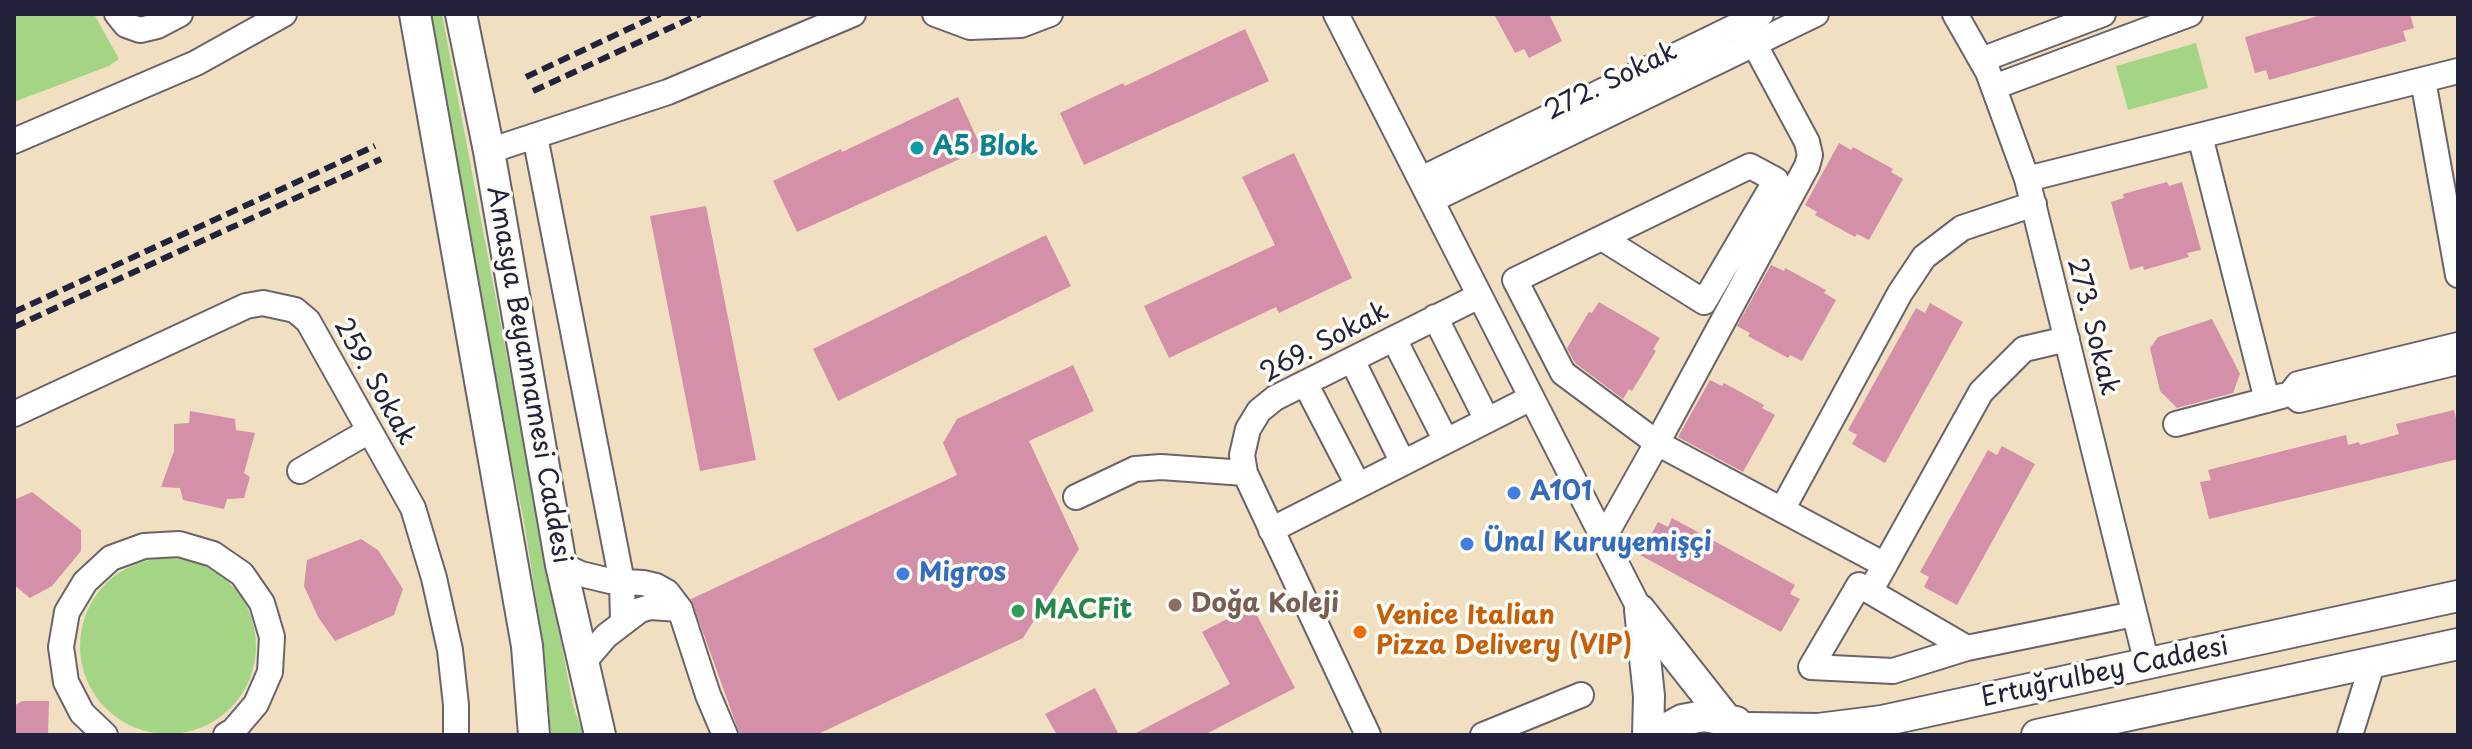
<!DOCTYPE html>
<meta charset="utf-8">
<style>
body{margin:0}
#map{position:relative;width:2472px;height:749px;overflow:hidden;background:#f0e0c1;font-family:"Playpen Sans",sans-serif}
canvas{display:block}
.frame{position:absolute;inset:0;border:16px solid #22223b;pointer-events:none}
</style>
<div id="map">
<canvas width="2472" height="749"></canvas>
<div class="frame"></div>
</div>
<script>
const context = document.querySelector('canvas').getContext('2d');
context.lineJoin = 'round';
function fill(path, color) { context.fillStyle = color; context.fill(path, 'evenodd'); }
const toPath = rows => new Path2D(rows.map(r => 'M' + r).join(''));
function stroke(path, color, width, dash) { context.strokeStyle = color; context.lineWidth = width; context.lineCap = dash ? 'butt' : 'round'; context.setLineDash(dash || []); context.stroke(path); }
function label(font, color, halo, rows, align = 'center') {
  context.font = font + ' "Playpen Sans",sans-serif'; context.lineWidth = 7; context.setLineDash([]); context.textBaseline = 'middle'; context.strokeStyle = halo; context.fillStyle = color; for (const [text, x, y, turn = 0] of rows) {
    context.save(); context.translate(x, y); context.rotate((+turn || 0) * Math.PI / 180); context.textAlign = isNaN(turn) ? turn : align; if (halo) context.strokeText(text, 0, 0); context.fillText(text, 0, 0); context.restore();
  }
}
const green = toPath([
 [14,14,94,14,119,59,109,66,14,102],
 [427,14,442,14,573,705,583,735,551,735,544,648,524,522,472,271],
 [2196,43,2208,88,2128,110,2116,66],
 '80 646a88 88 0 1 1 176 0a88 88 0 1 1-176 0Z'
]);
const building = toPath([
 [1494,14,1549,14,1562,41,1529,58,1524,49,1515,53],
 [2325,14,2410,14,2414,28,2403,31,2406,41,2269,80,2266,70,2255,73,2245,37],
 [1245,29,1269,81,1084,165,1060,113,1123,83,1125,86],
 [958,97,982,149,797,232,773,181,841,149,842,152],
 [1839,143,1851,150,1853,147,1893,169,1891,172,1903,179,1869,240,1857,234,1855,237,1815,215,1817,212,1805,205],
 [1294,153,1352,278,1279,313,1276,307,1169,358,1144,306,1275,245,1242,177],
 [2167,182,2169,186,2182,182,2201,250,2187,253,2189,257,2144,270,2143,266,2130,270,2111,202,2124,198,2123,194],
 [706,206,756,460,700,471,650,216],
 [1046,235,1071,286,838,401,813,349],
 [1771,265,1784,271,1785,268,1826,290,1824,293,1836,300,1802,361,1790,355,1788,358,1748,336,1750,333,1737,326],
 [1599,302,1660,338,1653,349,1656,351,1632,391,1629,389,1623,399,1575,363,1567,348,1589,312,1592,313],
 [1930,303,1963,322,1885,463,1852,444,1857,435,1848,430,1916,308,1925,313],
 [2212,319,2240,374,2233,393,2177,408,2160,391,2150,348,2158,337],
 [1073,365,1094,411,1029,441,1079,549,1023,638,816,735,740,735,691,599,957,475,943,443,957,419],
 [1710,380,1722,386,1724,383,1764,405,1762,408,1775,415,1743,472,1678,437],
 [2454,410,2458,426,2458,459,2209,519,2200,482,2211,480,2208,470,2346,435,2348,445,2359,442,2360,445,2399,434,2396,424],
 [190,411,235,419,236,430,255,433,244,473,250,477,244,498,227,499,224,509,183,500,180,488,161,487,174,451,174,424,189,423],
 [2002,446,2035,464,1957,605,1924,587,1929,577,1920,572,1988,450,1997,455],
 [32,492,81,530,81,551,52,586,30,598,14,585,14,500],
 [1672,518,1795,585,1790,594,1800,599,1781,632,1640,555,1658,522,1668,527],
 [361,539,378,550,403,589,394,615,335,641,318,617,304,586,307,560],
 [1252,606,1295,688,1204,735,1132,735,1230,684,1202,632],
 [1095,688,1119,735,1057,735,1045,714],
 [22,701,49,701,48,735,14,735,14,706]
]);
const minor = toPath([
 [117,14,126,25,140,30,157,26,180,14],
 [935,14,970,27,1021,25,1050,14],
 [1336,14,1640,610],
 [1955,14,1988,72,2027,179,2147,664],
 [1743,23,1807,142,1810,155,1807,166,1657,443,1885,565],
 [1981,60,2103,14],
 [2423,80,2458,275],
 [1994,87,2190,14],
 [535,136,622,582,623,621],
 [2200,136,2267,400],
 [14,141,196,63,284,14],
 [489,151,668,92,853,14],
 [1421,179,1761,14],
 [2027,179,2458,71],
 [1432,200,1816,14],
 [1602,238,1704,302,1776,180,1750,166,1515,280,1563,373,1657,443,1603,539],
 [1435,317,1487,420],
 [1394,339,1446,441],
 [2458,345,2298,384,2291,393,2299,400,2458,362],
 [1352,360,1403,463],
 [1305,383,1358,485],
 [14,414,246,306,263,303,295,310,308,321,413,508,434,578,450,650,456,705,456,735],
 [2176,424,2282,396],
 [300,471,369,431],
 [1076,497,1135,469,1161,467,1245,473],
 [1782,510,1900,293,1924,257,1962,228,2034,204],
 [1271,530,1531,398],
 [561,565,581,574,610,581,643,583,656,586,667,592,680,609,708,695,725,735],
 [1877,579,1981,392,2024,349,2067,339],
 [1967,648,1893,671,1811,667,1859,585,1967,648,2134,614],
 [582,664,606,636,640,610,650,607,680,609],
 [105,735,82,713,66,682,61,647,67,612,85,582,111,558,144,546,179,544,213,554,242,574,262,603,272,637,270,672,256,704,233,731,226,735],
 [1368,735,1245,473,1242,455,1248,429,1259,411,1275,398,1479,296],
 [1483,735,1581,695],
 [2350,735,2373,662]
]);
const major = toPath([
 [415,14,527,646,534,735],
 [461,14,489,151,561,565,600,735],
 [1749,728,1818,729,1882,721,2458,596],
 [1648,735,1649,696,1640,610,1726,719],
 [1655,735,1682,720,1704,716,1736,722],
 [2037,735,2458,644]
]);
const rail = toPath([
 [526,77,660,14],
 [533,91,700,14],
 [14,312,375,146],
 [14,327,381,159]
]);
const markers = [
 [917,148,8,"#0f9aa8"],
 [1514,493,8,"#3f7fe0"],
 [1467,544,8,"#3f7fe0"],
 [903,574,8,"#3f7fe0"],
 [1175,605,8,"#8d6e63"],
 [1018,611,8,"#2e9e5b"],
 [1360,632,8,"#e8710a"]
];
const streetNames = [
 ["272. Sokak",1611,82,-26],
 ["273. Sokak",2092,327,76],
 ["269. Sokak",1325,343,-28],
 ["Amasya Beyannamesi Caddesi",528,375,80],
 ["259. Sokak",374,382,61],
 ["Ertuğrulbey Caddesi",2105,673,-12]
];
const cultureNames = [
 ["A5 Blok",933,148]
];
const shopNames = [
 ["A101",1530,493],
 ["Ünal Kuruyemişçi",1483,544],
 ["Migros",919,574]
];
const educationNames = [
 ["Doğa Koleji",1191,605]
];
const leisureNames = [
 ["MACFit",1034,611]
];
const foodNames = [
 ["Venice Italian",1376,617],
 ["Pizza Delivery (VIP)",1376,647]
];
fill(green, '#a4d584');
fill(building, '#d48fa9');
stroke(minor, '#6a646a', 28);
stroke(major, '#6a646a', 34);
stroke(minor, '#fff', 24);
stroke(major, '#fff', 30);
stroke(rail, '#22223b', 6, [12, 6]);
for (const [x, y, r, color] of markers) { const dot = new Path2D(); dot.arc(x, y, r, 0, 2 * Math.PI); context.fillStyle = color; context.fill(dot); stroke(dot, '#fdfcf7', 3); }
label('26px', '#22223b', '#fdfcf7', streetNames);
label('bold 26px', '#0d838f', '#fdfcf7', cultureNames, 'left');
label('bold 26px', '#366cbe', '#fdfcf7', shopNames, 'left');
label('bold 26px', '#785e54', '#fdfcf7', educationNames, 'left');
label('bold 26px', '#27864d', '#fdfcf7', leisureNames, 'left');
label('bold 26px', '#c56008', '#fdfcf7', foodNames, 'left');
</script>
